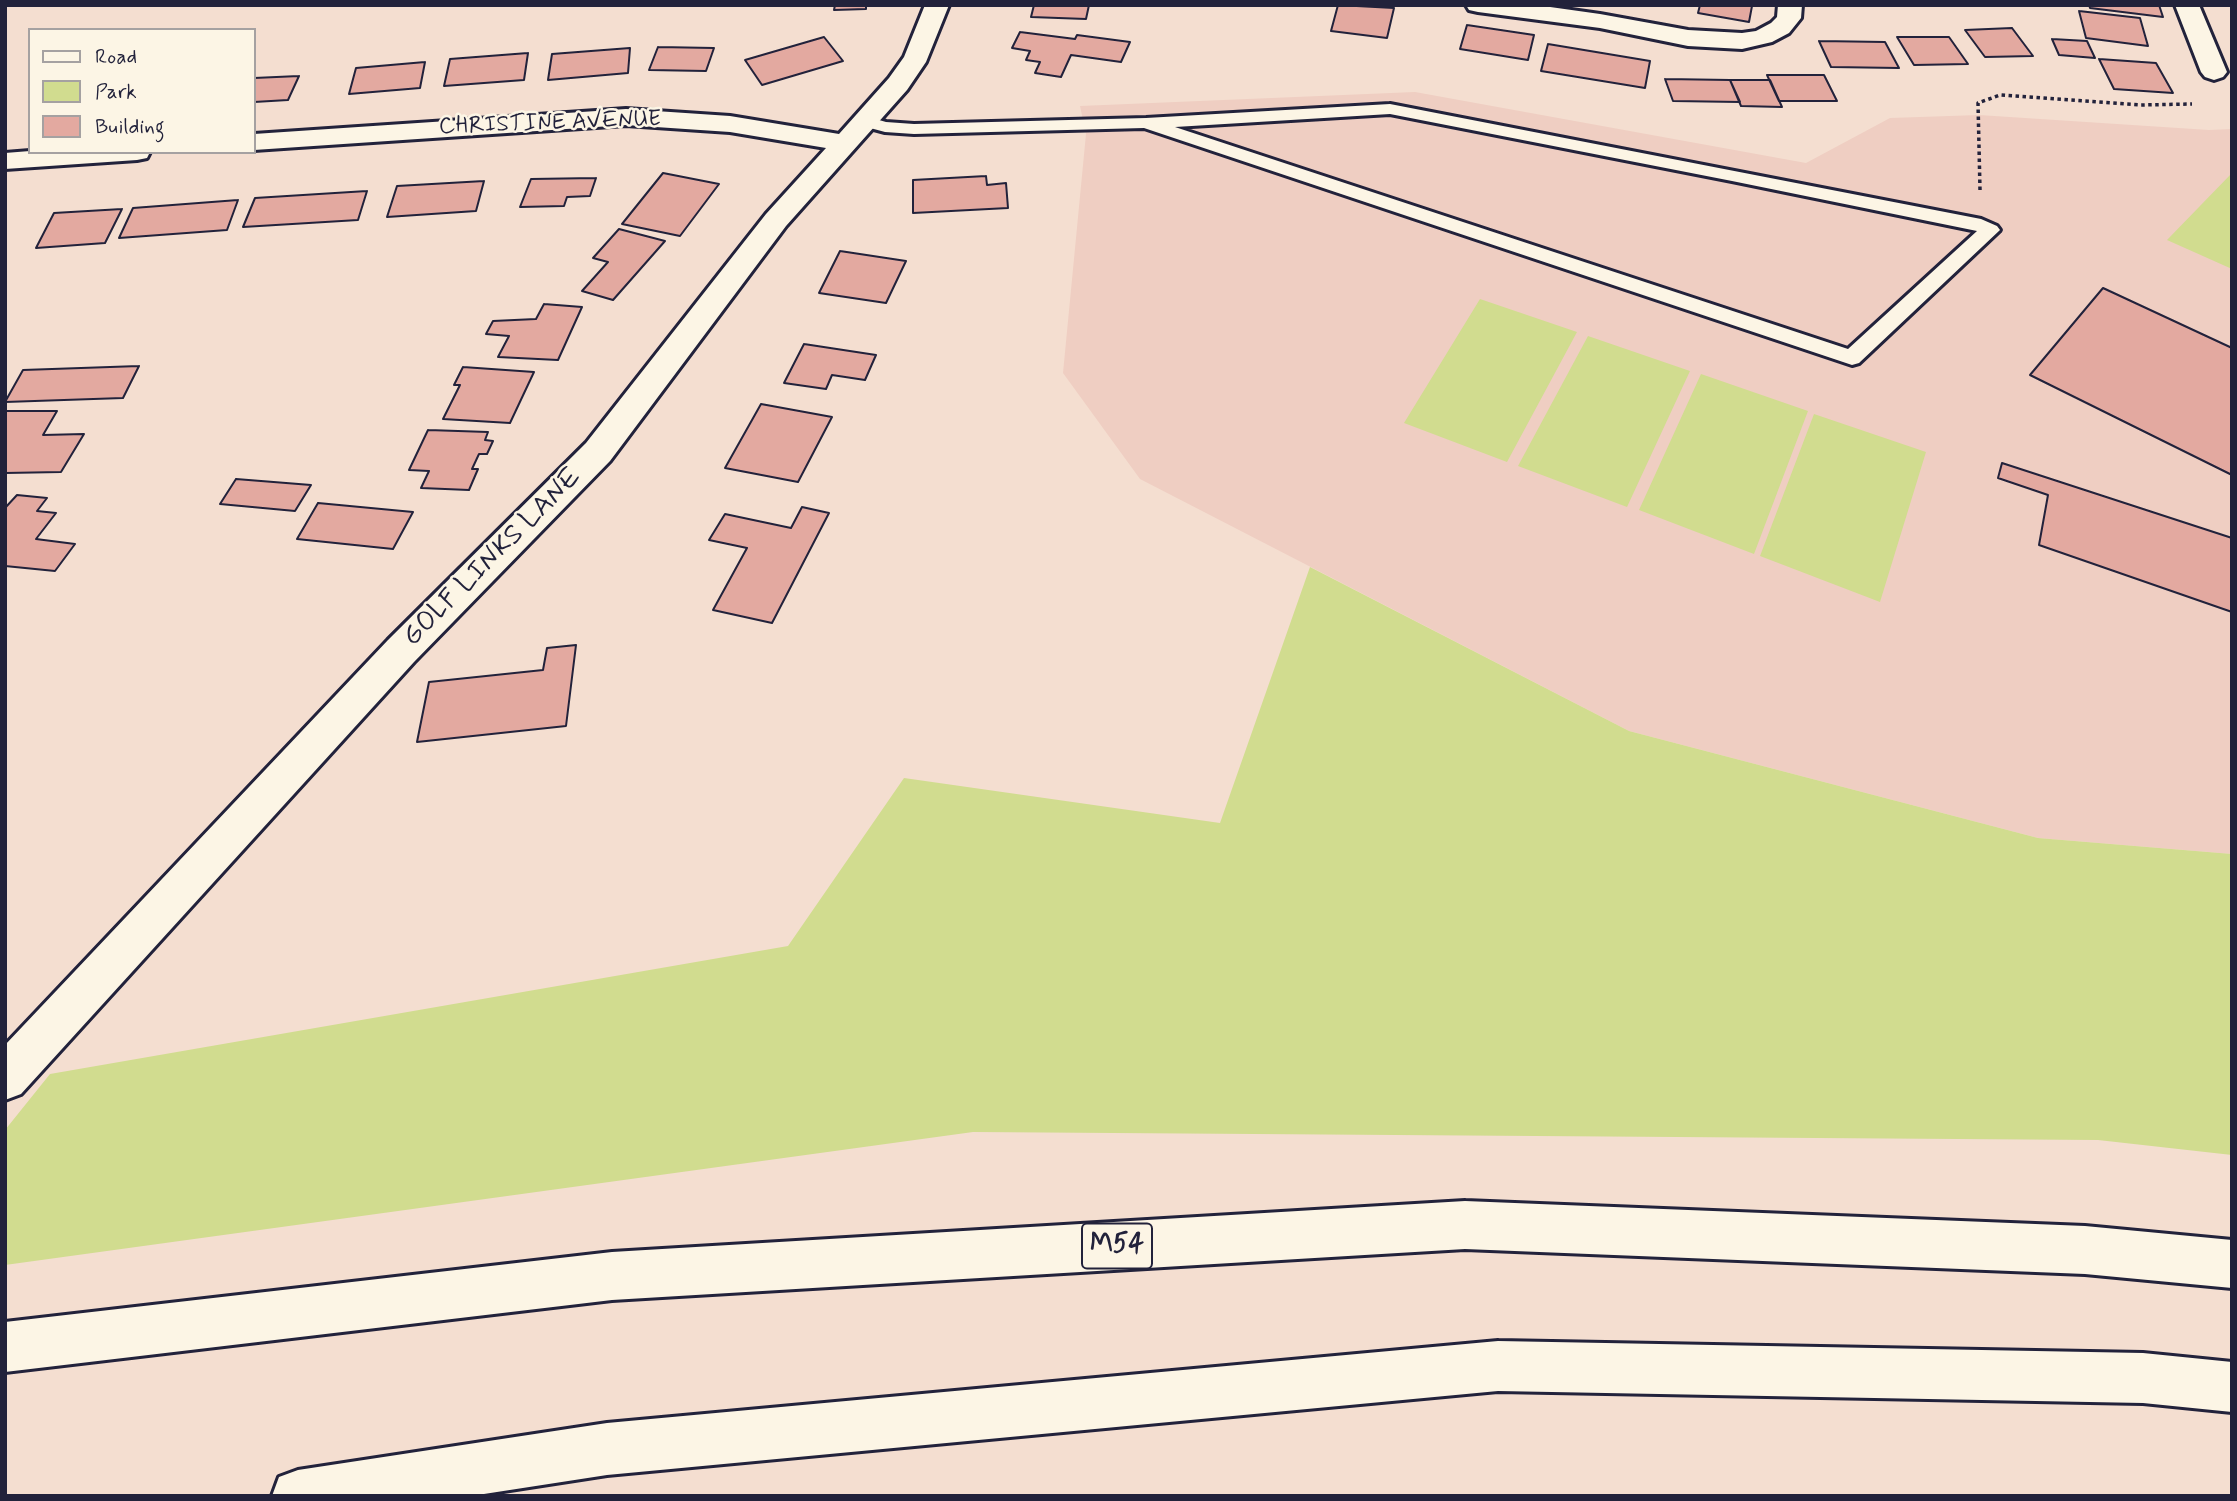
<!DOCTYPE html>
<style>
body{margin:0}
#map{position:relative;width:2237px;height:1501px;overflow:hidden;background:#f4ded0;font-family:Mynerve,sans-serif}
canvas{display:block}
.frame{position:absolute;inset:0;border:7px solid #22223b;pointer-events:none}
.legend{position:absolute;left:28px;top:28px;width:228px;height:126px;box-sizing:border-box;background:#fcf5e5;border:2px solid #a5a1a1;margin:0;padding:9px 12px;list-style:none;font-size:21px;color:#22223b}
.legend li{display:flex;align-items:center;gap:14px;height:35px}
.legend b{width:35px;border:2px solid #a5a1a1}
</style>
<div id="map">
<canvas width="2237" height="1501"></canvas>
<div class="frame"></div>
<ul class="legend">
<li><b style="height:9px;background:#fcf5e5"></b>Road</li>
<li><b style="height:19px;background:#d1dc8f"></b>Park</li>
<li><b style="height:19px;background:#e3a9a0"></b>Building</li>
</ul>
</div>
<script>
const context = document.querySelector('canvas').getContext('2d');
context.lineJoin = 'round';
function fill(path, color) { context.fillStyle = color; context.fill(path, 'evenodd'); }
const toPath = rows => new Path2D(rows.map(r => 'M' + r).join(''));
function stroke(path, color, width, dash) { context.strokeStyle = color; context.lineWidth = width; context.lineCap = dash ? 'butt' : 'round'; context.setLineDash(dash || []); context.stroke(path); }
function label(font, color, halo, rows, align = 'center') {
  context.font = font + ' Mynerve,sans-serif'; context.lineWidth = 5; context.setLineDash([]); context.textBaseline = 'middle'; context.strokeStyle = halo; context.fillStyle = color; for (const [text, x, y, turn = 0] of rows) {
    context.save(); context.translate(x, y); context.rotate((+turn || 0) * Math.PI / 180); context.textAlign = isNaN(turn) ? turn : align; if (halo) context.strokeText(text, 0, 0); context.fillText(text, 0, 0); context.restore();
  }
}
const built = toPath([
 [1415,92,1806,163,1890,118,1979,115,2209,130,2232,129,2232,854,2038,838,1629,731,1140,479,1063,373,1086,134,1080,106]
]);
const green = toPath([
 [2232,173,2232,269,2167,240],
 [1480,299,1577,332,1507,462,1404,423],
 [1588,336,1690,371,1627,507,1518,466],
 [1701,374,1808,411,1754,554,1639,510],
 [1814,414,1926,452,1880,602,1760,556],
 [1310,567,1629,731,2038,838,2232,854,2232,1155,2098,1140,973,1132,5,1265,5,1130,50,1074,788,946,904,778,1220,823]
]);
const building = toPath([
 [835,5,866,5,866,9,834,10,835,5],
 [1034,5,1089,5,1086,19,1031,17,1034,5],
 [1338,5,1394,8,1387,38,1331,31,1338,5],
 [1700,5,1752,6,1749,22,1698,13,1700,5],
 [2089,5,2159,5,2163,17,2090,8,2089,5],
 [2079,11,2140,18,2148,46,2086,38,2079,11],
 [1467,25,1534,35,1528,60,1460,49,1467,25],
 [2012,28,2033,56,1985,57,1965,30,2012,28],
 [1020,32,1075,39,1077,35,1130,42,1121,62,1071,55,1061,77,1035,73,1040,62,1026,60,1030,51,1012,48,1020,32],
 [824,37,843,61,762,85,745,60,824,37],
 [1897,37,1949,37,1968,64,1914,65,1897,37],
 [2052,39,2087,41,2095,58,2059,55,2052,39],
 [1819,41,1885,42,1899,68,1831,67,1819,41],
 [1548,44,1650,61,1645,88,1541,71,1548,44],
 [658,47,714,48,706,71,649,70,658,47],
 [630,48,628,73,548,80,552,54,630,48],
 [528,53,524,80,444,86,450,59,528,53],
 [2099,59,2156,63,2173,93,2114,89,2099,59],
 [425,62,420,88,349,94,356,68,425,62],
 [1767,75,1824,75,1837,101,1779,101,1767,75],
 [299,76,288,100,254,102,254,78,299,76],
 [1665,79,1730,80,1740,102,1673,101,1665,79],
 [1730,80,1770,80,1782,107,1741,106,1730,80],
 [663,173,719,184,680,236,622,224,663,173],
 [986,176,987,185,1006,183,1008,208,913,213,913,180,986,176],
 [596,178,590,196,567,197,564,206,520,207,531,179,596,178],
 [484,181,476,211,387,217,397,186,484,181],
 [367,191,358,220,243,227,255,198,367,191],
 [238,200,227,230,119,238,133,208,238,200],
 [122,209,105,243,36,248,54,213,122,209],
 [619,229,665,241,613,300,582,291,608,262,593,258,619,229],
 [840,251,906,261,886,303,819,293,840,251],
 [2103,288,2232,348,2232,475,2030,375,2103,288],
 [544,304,582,307,558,360,498,357,509,336,486,334,493,321,536,319,544,304],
 [804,344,876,355,865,380,832,375,826,389,784,383,804,344],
 [139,366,123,398,5,402,23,370,139,366],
 [463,367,534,372,510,423,443,419,460,385,454,385,463,367],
 [761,404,832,417,798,482,725,468,761,404],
 [5,411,57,411,43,435,84,434,61,472,5,473,5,411],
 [428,430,488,432,485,440,493,441,487,454,479,454,472,469,478,469,469,490,421,488,429,471,409,470,428,430],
 [2002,463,2232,538,2232,612,2039,545,2048,495,1998,478,2002,463],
 [236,479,311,485,295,511,220,504,236,479],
 [17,495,47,498,37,511,56,513,36,539,75,544,55,571,5,566,5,508,17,495],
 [318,503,413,512,393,549,297,539,318,503],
 [802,507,829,513,772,623,713,610,747,548,709,540,725,514,791,528,802,507],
 [576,645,566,726,417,742,429,682,543,670,547,648,576,645]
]);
const path = toPath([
 [1980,190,1978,103,2000,95,2140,105,2192,104]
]);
const lane = toPath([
 [1390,104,1981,219,1997,226,2000,230,1859,363,1852,365,1144,128,914,134,885,132,859,125,856,121,865,116,886,122,914,124,1146,118,1390,104],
 [1390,114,1732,181,1977,231,1848,349,1175,127,1390,114]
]);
const street = toPath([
 [925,5,949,5,926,62,907,90,786,226,610,461,414,662,21,1094,5,1100,5,1045,388,640,586,443,766,214,826,148,730,132,626,125,254,150,254,134,626,109,730,116,839,134,889,78,904,57,925,5],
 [1466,5,1536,5,1600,14,1688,30,1742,33,1756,31,1771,23,1777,17,1778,5,1802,5,1801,18,1789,33,1772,42,1742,49,1688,46,1600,28,1478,12,1469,10,1466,5],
 [2175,5,2199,5,2227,72,2223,77,2214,80,2205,77,2201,72,2175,5],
 [30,151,30,152,150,152,147,158,137,160,5,169,5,153,30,151]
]);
const highway = toPath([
 [1465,1201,2085,1226,2232,1240,2232,1288,2085,1274,1465,1249,612,1300,5,1372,5,1322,612,1252,1465,1201],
 [1498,1341,2143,1353,2232,1362,2232,1412,2143,1403,1498,1391,607,1475,471,1496,272,1496,279,1477,298,1470,607,1423,1498,1341]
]);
const farStreetnames = [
 ["CHRISTINE AVENUE",550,124,-2]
];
const shields = [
 [1117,1246,70]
];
const shieldNames = [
 ["M54",1117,1246]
];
const streetNames = [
 ["GOLF LINKS LANE",493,558,-45]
];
fill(built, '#efcec2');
fill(green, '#d1dc8f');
fill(building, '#e3a9a0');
stroke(building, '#22223b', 2);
stroke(lane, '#22223b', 6);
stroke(street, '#22223b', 6);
stroke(highway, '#22223b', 6);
stroke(path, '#22223b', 3.5, [3.5, 3.5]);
fill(lane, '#fcf5e5');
fill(street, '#fcf5e5');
fill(highway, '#fcf5e5');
label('23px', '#22223b', '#fcf5e5', farStreetnames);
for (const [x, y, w] of shields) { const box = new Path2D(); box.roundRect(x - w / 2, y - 22.5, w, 45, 5); context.fillStyle = '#fcf5e5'; context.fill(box); stroke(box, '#22223b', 2); }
label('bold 26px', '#22223b', null, shieldNames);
label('28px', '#22223b', '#fcf5e5', streetNames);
</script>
